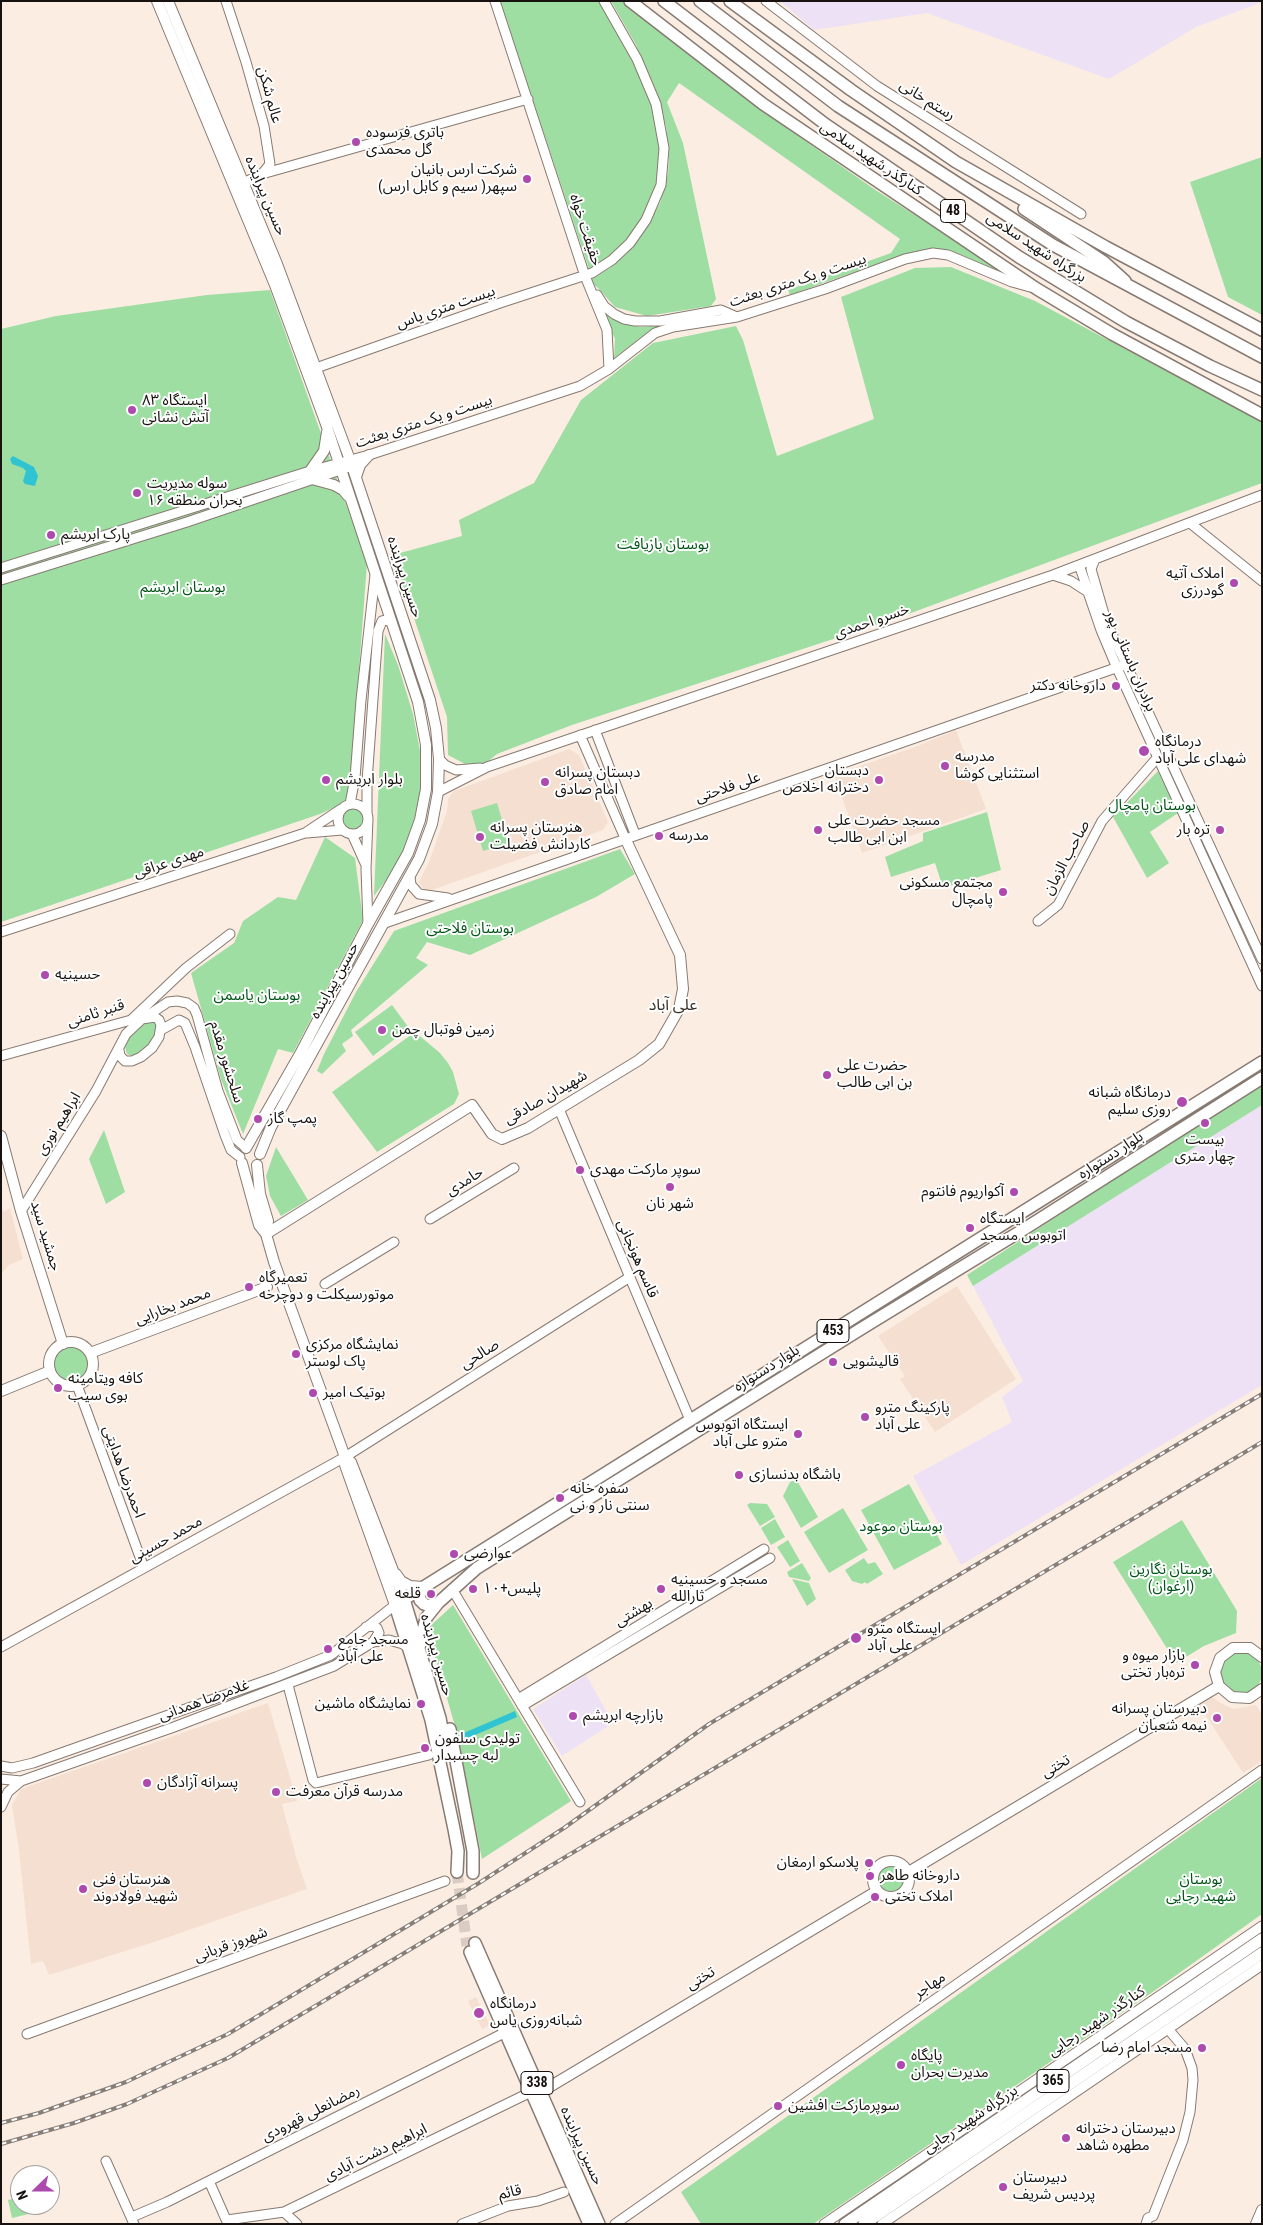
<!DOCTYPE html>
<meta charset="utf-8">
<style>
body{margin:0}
#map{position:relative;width:1263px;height:2225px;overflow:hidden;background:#fcede3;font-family:"Roboto Condensed",sans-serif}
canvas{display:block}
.frame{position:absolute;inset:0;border:2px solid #17120f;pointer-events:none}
.north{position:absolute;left:10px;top:2165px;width:50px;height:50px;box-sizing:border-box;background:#fff;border:1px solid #a2a09f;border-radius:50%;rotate:248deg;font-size:14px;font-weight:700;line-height:20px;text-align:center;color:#17120f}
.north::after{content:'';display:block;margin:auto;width:18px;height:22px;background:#ae49ae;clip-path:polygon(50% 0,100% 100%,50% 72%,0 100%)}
</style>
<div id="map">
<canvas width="1263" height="2225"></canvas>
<div class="frame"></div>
<div class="north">N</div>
</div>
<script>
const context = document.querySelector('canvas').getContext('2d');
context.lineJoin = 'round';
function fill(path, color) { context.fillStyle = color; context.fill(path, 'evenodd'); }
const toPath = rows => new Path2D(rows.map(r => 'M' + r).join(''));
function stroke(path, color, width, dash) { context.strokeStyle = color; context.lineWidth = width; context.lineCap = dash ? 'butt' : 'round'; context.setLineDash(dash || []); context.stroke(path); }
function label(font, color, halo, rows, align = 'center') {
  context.font = font + ' "Roboto Condensed","Noto Sans Arabic",sans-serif'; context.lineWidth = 4; context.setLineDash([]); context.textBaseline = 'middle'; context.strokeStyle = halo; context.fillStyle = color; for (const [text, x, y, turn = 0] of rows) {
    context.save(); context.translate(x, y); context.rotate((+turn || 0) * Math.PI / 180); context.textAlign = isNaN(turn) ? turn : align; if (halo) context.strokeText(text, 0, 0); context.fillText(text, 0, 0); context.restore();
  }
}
const commercial = toPath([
 [780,1,1262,1,1262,2,1196,27,1109,79,927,13,814,30],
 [586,1675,613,1723,562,1756,533,1709]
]);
const industrial = toPath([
 [1262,1105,1262,1385,961,1565,913,1476,1012,1422,1002,1397,1023,1381,973,1286]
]);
const built = toPath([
 [956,730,986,809,862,853,834,775,915,747],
 [569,749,579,755,608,822,603,830,426,892,419,883,421,878,429,862,447,811,448,799,454,791],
 [1,1206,4,1212,10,1208,23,1259,9,1265,1,1274],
 [957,1286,1016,1379,935,1432,900,1379,905,1376,878,1336],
 [1212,1697,1226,1706,1234,1709,1256,1705,1262,1714,1262,1761,1243,1773,1199,1705],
 [268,1703,297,1801,282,1804,296,1857,307,1889,157,1941,49,1975,43,1961,31,1964,19,1850,12,1805,21,1789],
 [476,1997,490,2025,482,2029,468,2001]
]);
const green = toPath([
 [500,1,599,1,630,54,650,101,657,123,659,142,660,161,654,193,646,212,625,241,610,257,589,269],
 [611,1,622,1,709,70,801,138,877,191,1021,282,962,255,934,249,913,252,891,259,790,295,788,290,891,253,900,239,679,83,667,102,683,143,716,299,711,306,647,316,615,307,597,287,589,282,581,282,592,279,610,268,626,254,640,238,660,203,668,173,669,158,666,126,653,88,636,45],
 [1262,157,1262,315,1228,297,1190,182],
 [951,267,1035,301,1262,422,1262,483,903,616,572,725,497,754,486,763,465,764,448,755,447,717,393,555,462,536,459,520,534,483,581,400,653,343,736,326,743,340,777,456,874,419,841,297,915,268],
 [270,290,367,563,350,790,346,799,335,807,320,814,1,922,1,329,56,316,207,295],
 [600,307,614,319,625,324,641,327,664,325,649,331,614,358,615,339],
 [385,634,398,665,413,714,420,751,422,781,415,816,407,843,393,871,374,896],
 [1158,771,1178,813,1150,832,1169,863,1147,878,1113,817],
 [497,803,509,843,483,851,471,811],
 '340 819a13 13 0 1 1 26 0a13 13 0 1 1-26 0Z',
 [987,812,1001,870,943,888,935,863,891,877,885,857,923,841,923,833],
 [325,837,355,858,363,920,293,1053,278,1049,243,1134,221,1079,191,973,234,943,243,921,278,897,296,900],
 [620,849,635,874,596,897,470,955,427,942,416,958,428,965,351,1030,353,1036,342,1044,346,1051,322,1074,317,1071,324,1054,356,992,394,931],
 [392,1005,409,1028,373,1056,355,1032],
 [154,1021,158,1026,155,1037,147,1049,135,1057,127,1054,125,1047,132,1031,145,1022],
 [415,1032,440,1053,448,1063,453,1072,459,1094,454,1104,377,1152,332,1092],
 [1262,1083,1262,1105,973,1286,967,1275],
 [104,1130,125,1192,106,1204,89,1159],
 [276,1147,308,1200,281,1216,270,1196,266,1176],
 '52 1364a18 18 0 1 1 36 0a18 18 0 1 1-36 0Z',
 [796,1479,818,1517,801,1528,783,1496,790,1482],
 [909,1484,942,1544,894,1570,861,1510],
 [750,1503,767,1504,775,1517,760,1526,747,1505],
 [843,1508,868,1550,829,1573,804,1532],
 [775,1519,785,1537,771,1545,761,1528],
 [1182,1520,1237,1611,1236,1633,1204,1646,1176,1663,1113,1562],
 [788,1540,800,1561,790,1567,777,1547],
 [864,1558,868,1564,875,1562,883,1574,867,1584,865,1582,862,1584,852,1581,845,1570],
 [802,1563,811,1578,809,1581,789,1577,787,1572],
 [792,1579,809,1583,816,1599,807,1606],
 [453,1605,571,1801,482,1859,457,1733,427,1629],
 '1220 1673a21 21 0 1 1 42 0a21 21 0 1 1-42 0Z',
 [1262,1778,1262,1914,1154,1991,813,2224,701,2224,681,2192],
 '876 1879a15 15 0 1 1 30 0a15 15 0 1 1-30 0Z',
 [20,2197,20,2205,43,2205,45,2210,12,2218,8,2200]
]);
const water = toPath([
 [13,456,34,467,38,476,35,486,25,484,23,481,26,471,23,468,12,464,10,459],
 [515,1711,517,1717,461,1741,459,1735]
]);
const primaryTunnel = toPath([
 [457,1872,467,1946]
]);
const tertiary = toPath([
 [226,1,246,62,264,126,270,164,262,174,243,183],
 [495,1,585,276,607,330,609,369],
 [766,1,877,86,1081,214],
 [262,174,528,99],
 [597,295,604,306,614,314,624,319,635,321,660,321,721,310,737,317],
 [316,368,500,303,592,273,612,260,630,243,646,220,661,185,664,148,656,104,637,59,604,1],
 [1190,523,1262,581],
 [1095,559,1091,569,1106,621,1262,959],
 [1079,565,1089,593],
 [1,568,310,471,369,455,580,386,609,369,655,333,673,327,737,317,825,289,905,259,933,253,948,255,1012,282,1030,287],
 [1053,575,1071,581,1088,592,1101,630,1117,668,1262,986],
 [1,580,187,522,352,466],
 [595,730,635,834],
 [580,735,625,838],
 [439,759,445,765,456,770,480,768],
 [438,792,487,767,1053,575,1262,495],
 '338 819a15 15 0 1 1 30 0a15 15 0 1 1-30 0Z',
 [350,804,355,778,361,700,375,575],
 [367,814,367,781,378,631,382,621,387,620,392,623],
 [307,833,342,830],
 [352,834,365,863],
 [410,877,411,885,419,894,448,898],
 [1038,921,1058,905,1102,821,1157,758],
 [385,923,1127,664],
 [368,924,366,869,368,819],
 [1,932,305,833,341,809],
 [144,1018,168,1002,177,1001,187,1003,194,1008,197,1015,218,1091,237,1140,246,1148],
 [161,1030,179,1020,185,1023,195,1047,225,1135,231,1150,240,1157],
 [1,1056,131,1020,186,968,230,934],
 [559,1109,690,1420],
 [21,1211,96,1091,126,1034,142,1019,155,1017,159,1020,161,1025,159,1037,152,1048,141,1057,132,1061,125,1061,120,1056,119,1050],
 [430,1219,514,1168],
 [325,1284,394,1242],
 [77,1385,144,1568],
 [452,1589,580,1802],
 [366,1627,374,1626,377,1628,379,1633,373,1642],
 [1,1647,345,1457,630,1277],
 [288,1685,313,1780,316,1783,429,1755],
 [518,1699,764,1549],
 [522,1706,770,1558],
 [1,1766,12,1768,33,1763,276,1677,331,1655,395,1605],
 [1,1779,21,1781,174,1727,334,1666,373,1642,389,1640,403,1644,410,1649],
 [1,1807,8,1792,21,1781],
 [27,2034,445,1881],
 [106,2161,134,2224],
 [209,2181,228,2224],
 [284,2212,297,2224],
 [1153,2216,1183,2140,1190,2112,1193,2080,1192,2068,1185,2049,1168,2029],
 [132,2217,167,2202,502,2034],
 [227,2220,284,2212,531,2092],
 [462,2224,508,2206,538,2201,564,2192],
 [615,2224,1262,1770],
 [824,2224,1262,1926],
 [882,2224,1262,1965],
 [1146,2224,1148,2218,1153,2216]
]);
const secondary = toPath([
 [157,1,275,285,326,424,418,702,426,745,426,789,420,820,408,853,368,924,300,1054,246,1148],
 [168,1,277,264,350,460,430,700,436,728,439,759,438,792,432,824,419,859,271,1127,260,1154],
 [310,471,324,451,327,432],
 [356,477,360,465,369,455],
 [312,479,334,485,343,490,348,496],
 [1,1136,21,1211,63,1344],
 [242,1163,259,1225,266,1234,274,1262,345,1457,345,1465,395,1605],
 [257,1165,260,1194,268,1221,266,1234],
 [266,1234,472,1105,492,1134,502,1139,528,1128,639,1060,659,1044,679,1009,683,989,680,955,625,838],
 '49 1364a22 22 0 1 1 44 0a22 22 0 1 1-44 0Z',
 [90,1353,267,1287],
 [1,1391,50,1371],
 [345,1457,351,1462,404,1599],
 [396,1574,401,1581,410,1586,423,1587],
 [1262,1657,1250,1648,1233,1648,1220,1658,1215,1672,1219,1686,1232,1697,1249,1698,1262,1689],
 '873 1879a18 18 0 1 1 36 0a18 18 0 1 1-36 0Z',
 [907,1873,1219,1686],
 [541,2092,877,1891],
 [1256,2224,1262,2210]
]);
const primary = toPath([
 [630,1,763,104,1037,289,1112,334,1262,415],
 [730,1,851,90,956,162,1106,247,1262,330],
 [1024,209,1104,262,1125,281],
 [423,1587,419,1594,420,1600,424,1604,429,1606,438,1603],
 [404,1599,440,1718,446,1751],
 [419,1648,426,1618,438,1603,477,1568,864,1327,1021,1231,1262,1078],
 [450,1729,473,1851,473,1873],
 [457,1872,458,1851,454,1829,431,1720,395,1605,1262,1062],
 [475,1943,599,2224],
 [470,1952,589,2224]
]);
const trunk = toPath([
 [664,1,825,124,1019,257,1126,322,1210,366,1262,390],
 [700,1,838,106,1053,245,1262,357],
 [845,2224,1262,1939],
 [864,2224,1262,1953]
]);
const rail = toPath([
 [1,2123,39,2113,126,2082,228,2034,479,1883,564,1828,709,1724,1262,1394],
 [1,2144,74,2123,127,2104,228,2058,1262,1442]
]);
const markers = [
 [356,142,5,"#ae49ae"],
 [527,179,5,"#ae49ae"],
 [132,410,5,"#ae49ae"],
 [137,493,5,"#ae49ae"],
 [51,535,5,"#ae49ae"],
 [1234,583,5,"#ae49ae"],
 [1116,686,5,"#ae49ae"],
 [1144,751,6,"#ae49ae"],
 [945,766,5,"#ae49ae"],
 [326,780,5,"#ae49ae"],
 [879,780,5,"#ae49ae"],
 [545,782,5,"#ae49ae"],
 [818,830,5,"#ae49ae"],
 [1220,830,5,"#ae49ae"],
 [659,836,5,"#ae49ae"],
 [480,837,5,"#ae49ae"],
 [1003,892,5,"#ae49ae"],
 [45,975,5,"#ae49ae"],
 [382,1030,5,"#ae49ae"],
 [827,1075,5,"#ae49ae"],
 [1182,1102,6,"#ae49ae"],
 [258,1119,5,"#ae49ae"],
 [1205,1123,5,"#ae49ae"],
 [580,1170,5,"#ae49ae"],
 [670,1187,5,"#ae49ae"],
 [1014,1192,5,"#ae49ae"],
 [970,1228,5,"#ae49ae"],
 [249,1287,5,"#ae49ae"],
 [296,1354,5,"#ae49ae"],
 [833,1362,5,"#ae49ae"],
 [58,1388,5,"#ae49ae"],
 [313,1393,5,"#ae49ae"],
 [865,1417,5,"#ae49ae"],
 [798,1434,5,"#ae49ae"],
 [739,1475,5,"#ae49ae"],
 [560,1498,5,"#ae49ae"],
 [454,1554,5,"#ae49ae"],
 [473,1589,5,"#ae49ae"],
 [661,1589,5,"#ae49ae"],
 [431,1594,5,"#ae49ae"],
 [856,1638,6,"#ae49ae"],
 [328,1649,5,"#ae49ae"],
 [1195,1665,5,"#ae49ae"],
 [421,1704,5,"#ae49ae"],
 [573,1716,5,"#ae49ae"],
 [1217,1718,5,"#ae49ae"],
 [425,1748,5,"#ae49ae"],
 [147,1783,5,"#ae49ae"],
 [276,1792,5,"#ae49ae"],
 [869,1863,5,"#ae49ae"],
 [870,1876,5,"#ae49ae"],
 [83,1889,5,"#ae49ae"],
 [875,1897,5,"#ae49ae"],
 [479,2013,6,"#ae49ae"],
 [1202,2048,5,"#ae49ae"],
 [901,2065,5,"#ae49ae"],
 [778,2106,5,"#ae49ae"],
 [1066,2138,5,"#ae49ae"],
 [1003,2187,5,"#ae49ae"]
];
const shields = [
 [953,211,25],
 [833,1331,32],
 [1053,2081,32],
 [537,2083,32]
];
const shieldNames = [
 ["48",953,211],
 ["453",833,1331],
 ["365",1053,2081],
 ["338",537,2083]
];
const streetNames = [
 ["عالم شکن",269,95,75],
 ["رستم خانی",927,101,32],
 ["کنارگذر شهید سلامی",871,159,34],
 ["حسین پیراینده",265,196,67],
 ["حقیقت خواه",585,230,72],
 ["بزرگراه شهید سلامی",1036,248,33],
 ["بیست و یک متری بعثت",798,281,-18],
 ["بیست متری یاس",446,308,-19],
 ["بیست و یک متری بعثت",424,422,-18],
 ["حسین پیراینده",404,577,72],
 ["خسرو احمدی",872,622,-19],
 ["برادران باستانی پور",1130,661,67],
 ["علی فلاحتی",728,788,-19],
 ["صاحب الزمان",1067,858,-62],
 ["مهدی عراقی",169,863,-18],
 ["حسین پیراینده",335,981,-61],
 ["قنبر ثامنی",96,1014,-18],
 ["سلحشور مقدم",226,1062,73],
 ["شهیدان صادقی",546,1098,-30],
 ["ابراهیم نوری",59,1124,-58],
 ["بلوار دستواره",1111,1156,-33],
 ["حامدی",465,1182,-32],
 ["جمشید سید",45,1236,73],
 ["قاسم هونجانی",637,1259,67],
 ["محمد بخارایی",173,1307,-21],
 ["صالحی",480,1355,-32],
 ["بلوار دستواره",767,1369,-32],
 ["احمدرضا هدایتی",123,1472,70],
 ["محمد حسینی",166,1540,-29],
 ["بهشتی",634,1613,-31],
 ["حسین پیراینده",436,1655,74],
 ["غلامرضا همدانی",204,1701,-20],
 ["تختی",1056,1767,-31],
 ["شهروز قربانی",231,1945,-20],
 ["تختی",701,1979,-31],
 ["مهاجر",930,1986,-35],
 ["کنارگذر شهید رجایی",1097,2022,-34],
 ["رمضانعلی قهرودی",311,2114,-27],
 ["بزرگراه شهید رجایی",971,2120,-34],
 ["حسین پیراینده",581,2146,66],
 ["ابراهیم دشت آبادی",376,2153,-26],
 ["قائم",510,2193,-13]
];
const poiNames = [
 ["باتری فرسوده",366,133],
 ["گل محمدی",366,150],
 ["شرکت ارس بانیان",517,170,"right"],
 ["سپهر( سیم و کابل ارس)",517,187,"right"],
 ["ایستگاه ۸۳",142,401],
 ["آتش نشانی",142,418],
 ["سوله مدیریت",147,484],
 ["بحران منطقه ۱۶",147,501],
 ["پارک ابریشم",61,535],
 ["املاک آتیه",1224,574,"right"],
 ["گودرزی",1224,591,"right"],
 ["داروخانه دکتر",1106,686,"right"],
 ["درمانگاه",1155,742],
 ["شهدای علی آباد",1155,759],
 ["مدرسه",955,757],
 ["استثنایی کوشا",955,774],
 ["دبستان",869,771,"right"],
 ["دخترانه اخلاص",869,788,"right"],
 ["دبستان پسرانه",555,773],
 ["امام صادق",555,790],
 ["بلوار ابریشم",336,780],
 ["مسجد حضرت علی",828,821],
 ["ابن ابی طالب",828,838],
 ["هنرستان پسرانه",490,828],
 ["کاردانش فضیلت",490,845],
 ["تره بار",1210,830,"right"],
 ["مدرسه",669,836],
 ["مجتمع مسکونی",993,883,"right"],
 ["پامچال",993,900,"right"],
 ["حسینیه",55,975],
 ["زمین فوتبال چمن",392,1030],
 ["حضرت علی",837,1066],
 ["بن ابی طالب",837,1083],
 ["درمانگاه شبانه",1171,1093,"right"],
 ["روزی سلیم",1171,1110,"right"],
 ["پمپ گاز",268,1119],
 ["بیست",1205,1140,"center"],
 ["چهار متری",1205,1157,"center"],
 ["سوپر مارکت مهدی",590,1170],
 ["آکواریوم فانتوم",1004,1192,"right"],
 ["شهر نان",670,1204,"center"],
 ["ایستگاه",980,1219],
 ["اتوبوس مسجد",980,1236],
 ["تعمیرگاه",259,1278],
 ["موتورسیکلت و دوچرخه",259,1295],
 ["نمایشگاه مرکزی",306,1345],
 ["پاک لوستر",306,1362],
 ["قالیشویی",843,1362],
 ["کافه ویتامینه",68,1379],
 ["بوی سیب",68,1396],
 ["بوتیک امیر",323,1393],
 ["پارکینگ مترو",875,1408],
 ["علی آباد",875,1425],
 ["ایستگاه اتوبوس",788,1425,"right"],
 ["مترو علی آباد",788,1442,"right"],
 ["باشگاه بدنسازی",749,1475],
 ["سفره خانه",570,1489],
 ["سنتی نار و نی",570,1506],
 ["عوارضی",464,1554],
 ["مسجد و حسینیه",671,1580],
 ["ثارالله",671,1597],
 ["پلیس+۱۰",483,1589],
 ["قلعه",421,1594,"right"],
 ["ایستگاه مترو",867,1629],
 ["علی آباد",867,1646],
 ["مسجد جامع",338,1640],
 ["علی آباد",338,1657],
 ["بازار میوه و",1185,1656,"right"],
 ["تره‌بار تختی",1185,1673,"right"],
 ["نمایشگاه ماشین",411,1704,"right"],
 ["دبیرستان پسرانه",1207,1709,"right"],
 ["نیمه شعبان",1207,1726,"right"],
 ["بازارچه ابریشم",583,1716],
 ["تولیدی سلفون",435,1739],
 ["لبه‌ چسبدار",435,1756],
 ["پسرانه آزادگان",157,1783],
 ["مدرسه قرآن معرفت",286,1792],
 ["پلاسکو ارمغان",859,1863,"right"],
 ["داروخانه طاهر",880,1876],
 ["هنرستان فنی",93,1880],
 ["شهید فولادوند",93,1897],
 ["املاک تختی",885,1897],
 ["درمانگاه",490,2004],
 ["شبانه‌روزی یاس",490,2021],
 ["مسجد امام رضا",1192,2048,"right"],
 ["پایگاه",911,2056],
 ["مدیرت بحران",911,2073],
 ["سوپرمارکت افشین",788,2106],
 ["دبیرستان دخترانه",1076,2129],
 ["مطهره شاهد",1076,2146],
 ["دبیرستان",1013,2178],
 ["پردیس شریف",1013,2195]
];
const parkNames = [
 ["بوستان بازیافت",663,545],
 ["بوستان ابریشم",183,588],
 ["بوستان پامچال",1152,806],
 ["بوستان فلاحتی",470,929],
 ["بوستان یاسمن",257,996],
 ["بوستان موعود",901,1527],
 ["بوستان نگارین",1171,1570],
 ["(ارغوان)",1171,1587],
 ["بوستان",1201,1880],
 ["شهید رجایی",1201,1897]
];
const neighbourhoodNames = [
 ["علی آباد",673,1006]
];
fill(commercial, '#ede1f5');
fill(industrial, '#eee1f5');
fill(built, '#f4dfd0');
fill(green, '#9edea3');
fill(water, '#30c4d3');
stroke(primaryTunnel, '#daccc3', 11, [11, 5.5]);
stroke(tertiary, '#877a71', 11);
stroke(secondary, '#877a71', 12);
stroke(primary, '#877a71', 14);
stroke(trunk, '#877a71', 14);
stroke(tertiary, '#fff', 9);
stroke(secondary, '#fff', 10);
stroke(primary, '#fff', 11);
stroke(trunk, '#fff', 11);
stroke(rail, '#887e78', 4);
stroke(rail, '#fff', 2, [5.5]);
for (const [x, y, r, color] of markers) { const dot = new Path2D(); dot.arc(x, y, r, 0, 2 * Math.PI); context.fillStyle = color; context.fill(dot); stroke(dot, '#fff', 2); }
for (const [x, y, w] of shields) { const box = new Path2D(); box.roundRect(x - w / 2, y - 11.5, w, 23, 4); context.fillStyle = '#fff'; context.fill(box); stroke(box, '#17120f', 1); }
label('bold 14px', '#17120f', null, shieldNames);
label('15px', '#17120f', '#fff', streetNames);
label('15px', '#17120f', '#fff', poiNames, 'left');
label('15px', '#005417', '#fff', parkNames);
label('16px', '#392e26', '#fff', neighbourhoodNames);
</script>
